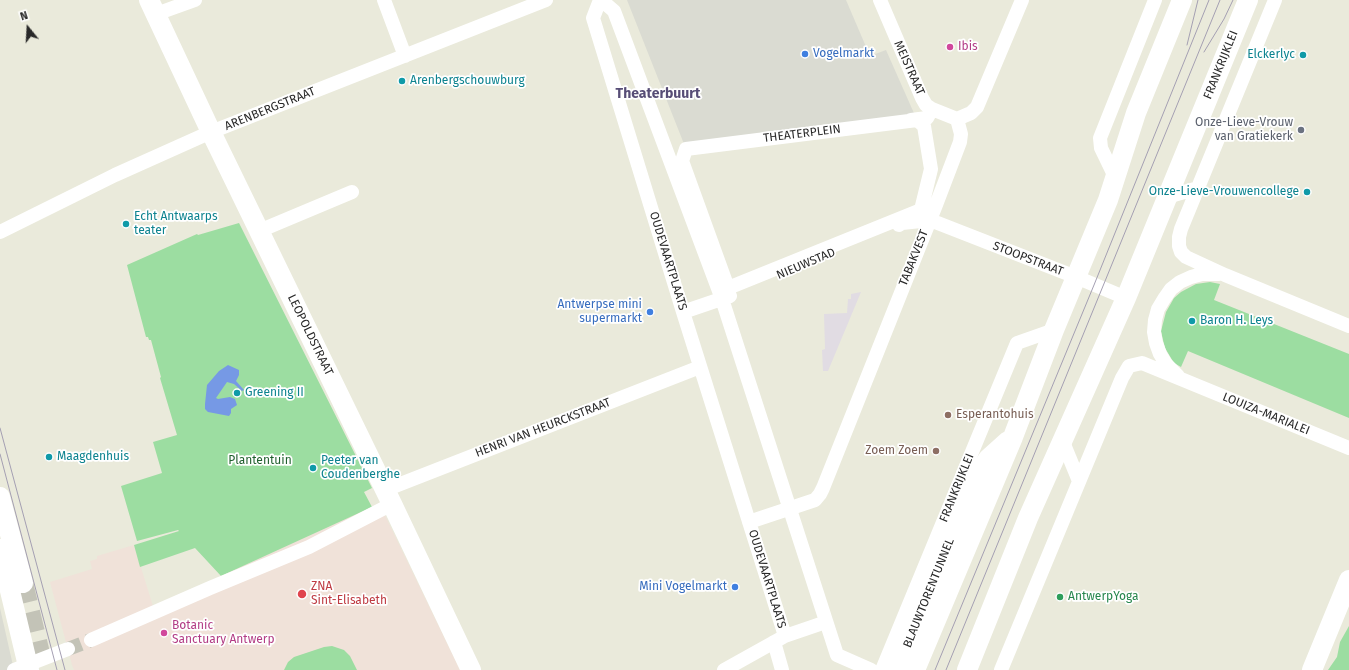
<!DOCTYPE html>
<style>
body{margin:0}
#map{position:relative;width:1349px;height:670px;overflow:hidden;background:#eaeadb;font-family:"Fira Sans",sans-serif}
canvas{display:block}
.north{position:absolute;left:8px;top:8px;width:40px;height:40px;-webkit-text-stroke:3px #fff;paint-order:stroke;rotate:342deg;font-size:11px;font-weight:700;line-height:16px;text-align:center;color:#292929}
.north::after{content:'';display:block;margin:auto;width:14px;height:18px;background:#292929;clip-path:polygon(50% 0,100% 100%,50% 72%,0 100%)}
</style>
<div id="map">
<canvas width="1349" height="670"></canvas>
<div class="north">N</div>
</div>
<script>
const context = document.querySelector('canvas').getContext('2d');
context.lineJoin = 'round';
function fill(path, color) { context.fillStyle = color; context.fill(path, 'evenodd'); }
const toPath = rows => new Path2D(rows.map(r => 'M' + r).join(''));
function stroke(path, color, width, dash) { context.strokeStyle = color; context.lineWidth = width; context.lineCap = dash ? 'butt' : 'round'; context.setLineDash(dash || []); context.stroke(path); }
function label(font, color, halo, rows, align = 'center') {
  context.font = font + ' "Fira Sans",sans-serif'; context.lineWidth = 3.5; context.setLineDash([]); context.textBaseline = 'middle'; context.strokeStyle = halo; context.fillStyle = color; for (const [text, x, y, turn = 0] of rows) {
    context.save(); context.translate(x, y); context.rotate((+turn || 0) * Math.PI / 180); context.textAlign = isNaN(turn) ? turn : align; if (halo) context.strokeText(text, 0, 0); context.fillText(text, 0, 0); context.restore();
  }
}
const industrial = toPath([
 [861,292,828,371,823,371,822,350,825,349,824,314,847,313,848,299,851,299,851,294]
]);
const medical = toPath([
 [379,503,460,670,74,670,72,665,50,582,92,569,90,561,97,559,97,556,134,545,153,606,221,576]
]);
const green = toPath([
 [239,223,372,488,364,492,372,507,221,576,195,548,140,567,134,545,179,531,178,530,137,541,121,486,162,473,153,442,177,435,160,378,161,377,151,340,149,340,148,337,146,337,127,265,197,234,198,235],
 [1210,282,1220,284,1214,300,1349,354,1349,418,1188,351,1181,367,1174,363,1165,348,1163,340,1161,331,1166,312,1174,298,1181,292,1196,284],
 [1349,626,1349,670,1328,670,1337,657,1340,642],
 [332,646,344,650,350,656,357,670,284,670,288,662,294,657,324,647]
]);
const plaza = toPath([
 [627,0,846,0,870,56,886,50,917,120,686,149],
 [0,608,14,670,0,670]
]);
const water = toPath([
 [228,365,239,370,239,375,236,381,244,390,242,391,234,384,227,382,216,398,218,399,230,397,235,399,237,405,231,409,231,413,229,416,208,412,205,409,205,404,207,385,219,371]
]);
const streetTunnel = toPath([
 [68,649,91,640]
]);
const secondaryTunnel = toPath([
 [23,583,44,670]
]);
const street = toPath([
 [384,0,405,56],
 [600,0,593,18,683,312,785,636],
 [601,0,614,11,722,299,837,655,871,670],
 [880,0,922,98,926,105,932,109,957,119],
 [1275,0,1181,229,1179,237,1179,246,1181,252,1186,257,1225,275,1349,326],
 [156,14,195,0],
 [957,119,971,113,977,107,1022,0],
 [911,120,927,118,932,109],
 [917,120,924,126,931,169,921,210,728,288,682,161,686,149,917,120],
 [1116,179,1101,148,1100,138,1155,0],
 [1167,197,1198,188],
 [899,225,902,223,930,220,1076,277,1126,298],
 [259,231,352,192],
 [0,232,115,175,211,132,546,0],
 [683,312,730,296],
 [1178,376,1166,364,1160,354,1156,343,1154,332,1155,320,1158,309,1164,299,1171,289,1180,282,1191,277,1202,274,1219,274],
 [1063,442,1079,481],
 [385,490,700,367],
 [749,522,815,500,820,494,823,488,936,205,960,142,961,134,957,119],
 [91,640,210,588,309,547,392,504],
 [774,642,782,670],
 [14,670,68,649],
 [724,670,785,636,826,622],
 [882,670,1017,343,1054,330],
 [1001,670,1122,378,1129,366,1142,363,1349,448]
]);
const secondary = toPath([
 [149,0,211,132,392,504,471,670],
 [0,497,23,583],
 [0,549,29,670],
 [897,670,976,477,988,459,1008,441],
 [915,670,1013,437,1054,330,1108,200,1136,113,1182,0],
 [967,670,1028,518,1126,298,1248,0],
 [1312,670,1349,580]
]);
const tram = toPath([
 [1187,45,1198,0],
 [1204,52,1224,19,1233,0],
 [0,428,65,670],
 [0,454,57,670],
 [935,670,1094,285,1209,0],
 [946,670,1220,0]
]);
const markers = [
 [950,47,4,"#d1479c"],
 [805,54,4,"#3f7fe0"],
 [1303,55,4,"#0f9aa8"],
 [402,81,4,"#0f9aa8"],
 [1301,130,4,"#6b7280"],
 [1307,192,4,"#0f9aa8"],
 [126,224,4,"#0f9aa8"],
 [650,312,4,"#3f7fe0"],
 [1192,321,4,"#0f9aa8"],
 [237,393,4,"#0f9aa8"],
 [948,415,4,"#8d6e63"],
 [936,451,4,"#8d6e63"],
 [49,457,4,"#0f9aa8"],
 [313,468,4,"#0f9aa8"],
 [735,587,4,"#3f7fe0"],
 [302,594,5,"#e0444e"],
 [1060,597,4,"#2e9e5b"],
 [164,633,4,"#d1479c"]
];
const hotelNames = [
 ["Ibis",958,47],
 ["Botanic",172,626],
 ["Sanctuary Antwerp",172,640]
];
const shopNames = [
 ["Vogelmarkt",813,54,"left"],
 ["Antwerpse mini",642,305],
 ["supermarkt",642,319],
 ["Mini Vogelmarkt",727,587]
];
const cultureNames = [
 ["Elckerlyc",1295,55,"right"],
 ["Arenbergschouwburg",410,81],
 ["Onze-Lieve-Vrouwencollege",1299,192,"right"],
 ["Echt Antwaarps",134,217],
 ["teater",134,231],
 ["Baron H. Leys",1200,321],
 ["Greening II",245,393],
 ["Maagdenhuis",57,457],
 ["Peeter van",321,461],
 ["Coudenberghe",321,475]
];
const streetNames = [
 ["FRANKRIJKLEI",1221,65,-68],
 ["MEISTRAAT",909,68,66],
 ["ARENBERGSTRAAT",270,109,-22],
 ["THEATERPLEIN",802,134,-7],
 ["TABAKVEST",914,258,-68],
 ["STOOPSTRAAT",1028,259,21],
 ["OUDEVAARTPLAATS",668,261,73],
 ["NIEUWSTAD",806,264,-23],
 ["LEOPOLDSTRAAT",310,335,64],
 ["LOUIZA-MARIALEI",1266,414,22],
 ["HENRI VAN HEURCKSTRAAT",543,428,-21],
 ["FRANKRIJKLEI",957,488,-68],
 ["OUDEVAARTPLAATS",767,579,73],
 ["BLAUWTORENTUNNEL",929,593,-68]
];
const worshipNames = [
 ["Onze-Lieve-Vrouw",1293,123],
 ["van Gratiekerk",1293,137]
];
const educationNames = [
 ["Esperantohuis",956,415],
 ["Zoem Zoem",928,451,"right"]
];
const parkNames = [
 ["Plantentuin",260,461]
];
const healthNames = [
 ["ZNA",311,587],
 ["Sint-Elisabeth",311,601]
];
const leisureNames = [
 ["AntwerpYoga",1068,597]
];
const quarterNames = [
 ["Theaterbuurt",658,94]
];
fill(industrial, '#e1dce3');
fill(medical, '#f0e2d9');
fill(green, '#9cdda1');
fill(plaza, '#dadbd2');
fill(water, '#7699e5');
stroke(streetTunnel, '#c3c3b7', 14, [14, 7]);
stroke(secondaryTunnel, '#c3c3b7', 20, [20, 10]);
stroke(street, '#fff', 14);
stroke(secondary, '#fff', 20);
stroke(tram, '#a49fb2', 1);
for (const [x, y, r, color] of markers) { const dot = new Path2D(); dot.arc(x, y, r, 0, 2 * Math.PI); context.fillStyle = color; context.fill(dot); stroke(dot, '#fff', 1.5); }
label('12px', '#b23c85', '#fff', hotelNames, 'left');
label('12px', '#366cbe', '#fff', shopNames, 'right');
label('12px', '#0d838f', '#fff', cultureNames, 'left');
label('12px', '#292929', '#fff', streetNames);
label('12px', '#5b616d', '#fff', worshipNames, 'right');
label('12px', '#785e54', '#fff', educationNames, 'left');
label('12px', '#1f5f2d', '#fff', parkNames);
label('12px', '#be3a42', '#fff', healthNames, 'left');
label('12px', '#27864d', '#fff', leisureNames, 'left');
label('bold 14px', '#574d76', '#fff', quarterNames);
</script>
